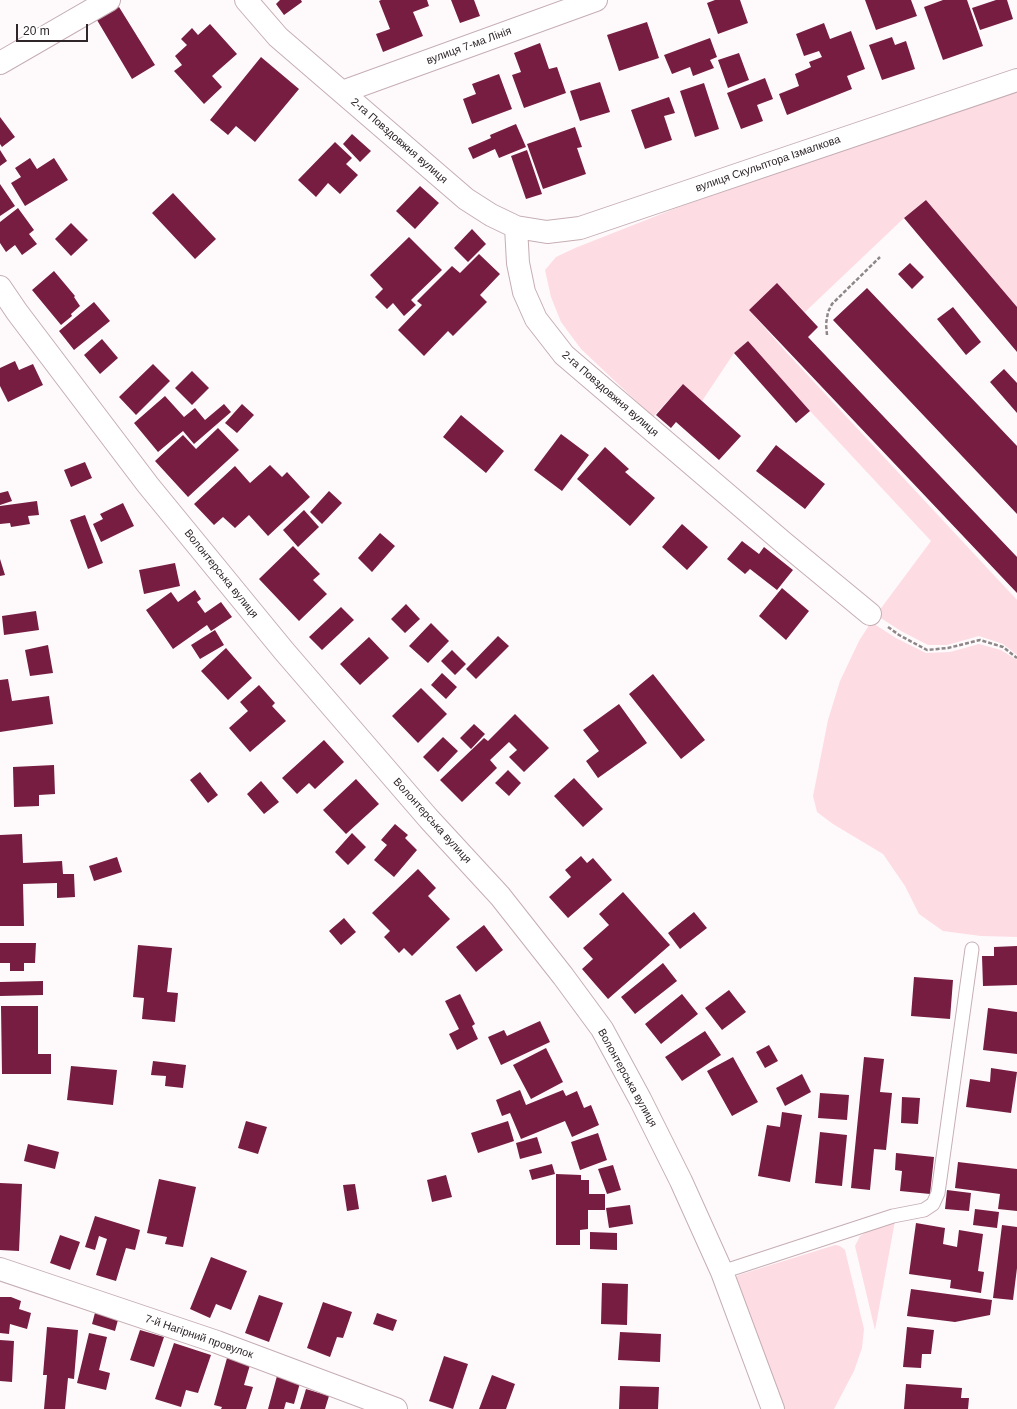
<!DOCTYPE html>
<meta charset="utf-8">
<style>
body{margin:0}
#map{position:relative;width:1017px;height:1409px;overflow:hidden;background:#fefafb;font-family:Arial,sans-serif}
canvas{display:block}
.scale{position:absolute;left:16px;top:24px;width:72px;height:18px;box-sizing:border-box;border:2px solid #2e2628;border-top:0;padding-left:5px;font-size:12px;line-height:14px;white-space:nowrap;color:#2e2628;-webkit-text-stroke:3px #fff;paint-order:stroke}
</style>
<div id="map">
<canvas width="1017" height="1409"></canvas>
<div class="scale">20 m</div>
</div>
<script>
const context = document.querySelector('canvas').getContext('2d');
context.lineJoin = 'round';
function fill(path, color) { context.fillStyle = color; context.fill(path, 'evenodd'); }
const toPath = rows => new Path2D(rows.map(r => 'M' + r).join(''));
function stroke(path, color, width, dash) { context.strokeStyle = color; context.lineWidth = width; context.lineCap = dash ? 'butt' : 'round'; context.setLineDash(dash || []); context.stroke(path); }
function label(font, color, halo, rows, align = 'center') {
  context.font = font + ' Arial,sans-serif'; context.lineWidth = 4; context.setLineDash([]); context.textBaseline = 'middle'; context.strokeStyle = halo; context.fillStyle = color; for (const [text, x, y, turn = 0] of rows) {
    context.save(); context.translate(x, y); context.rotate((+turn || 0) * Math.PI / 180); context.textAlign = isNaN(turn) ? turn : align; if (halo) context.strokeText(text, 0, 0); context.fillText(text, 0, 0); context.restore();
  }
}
const green = toPath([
 [1017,90,1017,307,926,200,904,218,805,312,777,284,749,310,787,353,1017,600,1017,655,1003,644,979,636,947,645,928,645,901,631,876,615,931,541,810,411,748,341,734,353,702,401,683,384,653,417,581,349,561,322,551,297,545,270,556,257,575,248,679,207],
 [871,622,896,638,926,653,950,652,979,644,1001,650,1017,660,1017,937,981,936,943,931,919,914,905,886,883,854,833,824,817,812,813,796,828,720,840,681,859,641],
 [895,1221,875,1330,855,1246,860,1236,870,1230],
 [835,1245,840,1246,845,1250,864,1329,862,1348,854,1371,834,1409,784,1409,734,1282,737,1276,742,1274]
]);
const building = toPath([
 [280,0,301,0,302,2,284,15,276,4],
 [381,0,427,0,429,6,413,12,423,36,383,52,376,34,390,29,379,1],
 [451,0,474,0,480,16,460,23],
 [715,0,740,0,748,23,718,34,707,3],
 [865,0,911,0,917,16,876,30],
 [943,0,967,0,983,46,943,60,924,7],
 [996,0,1007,0,1013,19,980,30,972,8],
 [119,7,155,65,132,79,97,20],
 [647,22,659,58,619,71,607,35],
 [824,23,830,39,851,31,865,69,847,76,852,89,787,115,779,94,799,86,795,74,811,67,809,62,822,57,819,51,804,56,796,34],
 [210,24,237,54,212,76,222,87,204,104,174,71,182,65,175,56,187,45,181,39,192,28,198,35],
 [892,37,895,45,906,41,915,69,882,80,869,45],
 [710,38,717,57,710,60,714,68,693,76,690,67,672,74,664,55],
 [540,43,549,69,557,67,566,93,524,108,512,75,521,72,514,53],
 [739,53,749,80,728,88,718,60],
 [261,57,299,89,255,142,236,126,228,135,210,120],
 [499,74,512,109,472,124,463,99,476,94,472,84],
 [765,78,773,99,757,105,763,121,741,129,727,93],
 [600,82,610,112,580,121,570,91],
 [704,83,719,129,695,137,680,91],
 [669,97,675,113,664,116,672,140,645,149,631,110],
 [0,117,15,137,2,147,0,144],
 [516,124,526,147,499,158,495,149,473,159,468,148,491,138,490,135],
 [575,127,582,147,577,148,586,174,543,189,527,144],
 [352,134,371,151,360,162,343,144],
 [335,142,352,158,346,164,358,175,340,194,328,183,316,197,298,180],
 [0,150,7,161,0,166],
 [527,150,542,194,526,199,511,156],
 [30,158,37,169,54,158,68,180,25,206,11,183,21,177,15,168],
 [0,184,15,206,0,216],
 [420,186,439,203,415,229,396,211],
 [173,193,216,239,195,259,152,213],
 [926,200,1017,307,1017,352,904,218],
 [18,208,34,230,29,234,37,244,22,255,15,245,6,252,0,243,0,222],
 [71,223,88,240,71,256,55,239],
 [472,229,486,244,468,262,454,248],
 [409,237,442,270,411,300,416,305,404,316,393,303,387,309,375,297,383,289,370,275],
 [479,254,500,274,480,295,487,302,453,336,448,331,424,356,398,330,422,305,417,301,452,266,460,273],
 [910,263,924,277,912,289,898,274],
 [54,271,75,296,74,297,80,306,71,314,72,316,61,325,32,290],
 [777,283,818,327,808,337,1017,557,1017,593,749,310],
 [867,288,1017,446,1017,514,833,320],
 [94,302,110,321,74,350,59,331],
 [953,307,981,342,966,355,937,319],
 [102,339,118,358,100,374,84,355],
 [748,341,810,411,796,423,734,353],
 [15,361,19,370,33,364,43,385,8,402,0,386,0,368],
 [153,364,170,381,136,415,119,397],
 [1004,369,1017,383,1017,413,990,382],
 [192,371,209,388,192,405,175,388],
 [683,384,741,436,719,460,676,422,671,428,656,415],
 [165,396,184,417,195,408,205,420,224,404,231,412,194,444,183,431,158,452,134,423],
 [242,404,254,415,237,433,225,423],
 [461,415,504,451,486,473,443,437],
 [218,428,239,450,188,497,155,461,183,435,196,449],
 [561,434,589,455,562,491,534,470],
 [776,445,825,484,805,509,756,471],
 [605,447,629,469,625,472,655,498,630,526,577,479],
 [85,462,92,478,71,487,64,470],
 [270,465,282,477,287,472,310,497,268,536,249,515,235,528,223,517,214,525,194,504,235,466,250,483],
 [8,491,12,501,0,505,0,493],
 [329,491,342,503,322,524,310,512],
 [37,501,39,515,28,516,30,524,11,527,10,523,0,524,0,506],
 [123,503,134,526,101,542,93,524,103,519,100,514],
 [304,510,319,527,298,547,283,530],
 [85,515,103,563,88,569,70,520],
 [682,524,708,547,687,570,662,547],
 [380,533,395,546,372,572,358,558],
 [742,541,759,554,764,547,793,570,777,590,750,569,745,574,727,559],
 [293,546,320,574,313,580,327,594,299,621,259,579],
 [0,559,5,575,0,576],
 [175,563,180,586,144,594,139,570],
 [782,588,809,611,786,640,759,616],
 [195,590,201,599,197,602,205,613,221,602,232,617,211,631,207,625,173,649,146,610,171,592,178,602],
 [406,604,420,619,405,633,391,619],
 [341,607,354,620,322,650,309,637],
 [36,611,39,630,4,635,2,616],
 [431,623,449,641,428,663,409,646],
 [215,630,224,645,200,659,191,645],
 [498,636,509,646,476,679,466,669],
 [369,637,389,658,360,685,340,664],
 [48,645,53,673,30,676,25,650],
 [226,648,252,678,228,700,201,671],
 [452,650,466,664,455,675,441,661],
 [442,673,457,687,446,699,431,685],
 [653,674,705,740,681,759,629,694],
 [8,679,12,701,49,696,53,724,0,732,0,680],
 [259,685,275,703,272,706,286,721,250,752,229,728,248,711,240,702],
 [421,688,447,714,418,743,392,716],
 [619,704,647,743,598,778,586,761,599,751,583,730],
 [515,714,549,748,524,772,509,757,517,750,509,742,490,760,497,768,462,802,440,780,484,738,488,741],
 [474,724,485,734,471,749,460,738],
 [443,737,458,751,438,772,423,757],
 [324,740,344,762,315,789,309,783,297,794,282,778],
 [54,765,55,794,39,795,39,806,14,807,13,767],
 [508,770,521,783,509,796,495,783],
 [200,772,218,795,208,803,190,780],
 [574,778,603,809,583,827,554,796],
 [356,779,379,804,346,834,323,810],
 [261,781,279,802,264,814,247,794],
 [395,824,408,835,405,838,417,850,394,877,374,860,387,845,381,840],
 [352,833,366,847,348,865,335,852],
 [22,834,23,863,62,861,63,874,74,874,75,897,57,898,57,883,23,884,24,926,0,926,0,835],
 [581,856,587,863,593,858,612,880,568,918,549,897,571,877,565,870],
 [117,857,122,872,94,881,89,866],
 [418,869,436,888,428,896,450,919,412,956,404,948,399,953,384,937,390,931,372,913],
 [623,892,670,945,608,999,582,969,593,959,583,948,609,925,599,914],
 [694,912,707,928,680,949,668,933],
 [344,918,356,932,341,945,329,931],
 [484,925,503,950,476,972,456,947],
 [0,943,36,943,35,963,24,963,24,971,10,971,10,963,0,963],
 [138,945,172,948,167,992,178,993,175,1022,142,1019,144,998,133,997],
 [1017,946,1017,985,983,986,982,956,994,956,994,947],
 [663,963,677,981,635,1014,621,997],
 [914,977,953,980,950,1019,911,1016],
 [43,981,43,995,0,996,0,982],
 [729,990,746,1012,722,1030,705,1008],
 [460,994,475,1024,472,1026,478,1039,457,1050,449,1034,459,1029,445,1001],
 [682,994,698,1014,661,1044,645,1024],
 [1,1006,38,1006,38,1054,51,1054,51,1074,2,1074],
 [988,1008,1017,1012,1017,1054,983,1050],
 [540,1021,550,1042,501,1065,488,1037,504,1030,507,1036],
 [705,1031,721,1055,682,1081,665,1057],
 [769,1045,778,1061,765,1068,756,1052],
 [546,1048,563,1082,531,1099,513,1065],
 [733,1057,758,1102,732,1116,707,1071],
 [864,1057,884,1059,880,1092,892,1093,886,1150,874,1149,870,1190,851,1188],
 [153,1061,186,1065,183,1088,165,1086,166,1076,151,1075],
 [71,1066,117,1070,113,1105,67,1100],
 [991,1068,1017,1072,1011,1113,966,1107,970,1079,990,1082],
 [802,1074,811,1092,785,1106,776,1088],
 [520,1090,526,1105,563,1090,566,1096,577,1091,584,1108,591,1105,599,1125,572,1137,565,1121,521,1139,510,1113,502,1116,496,1100],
 [820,1093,849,1095,847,1120,818,1118],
 [902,1097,920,1098,918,1124,901,1123],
 [782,1112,802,1115,790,1182,758,1176,767,1125,780,1127],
 [246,1121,267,1127,258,1154,238,1148],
 [508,1121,514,1141,478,1153,471,1133],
 [820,1132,847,1135,842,1186,815,1183],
 [598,1133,607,1160,580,1170,571,1142],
 [537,1137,542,1153,520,1159,516,1143],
 [28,1144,59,1152,55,1169,24,1161],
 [896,1153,934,1157,930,1194,900,1191,902,1171,895,1170],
 [958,1162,1017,1169,1017,1211,998,1209,1000,1194,955,1188],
 [552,1164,555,1174,532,1180,529,1170],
 [613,1165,621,1190,607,1194,598,1169],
 [556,1174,581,1175,581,1180,589,1180,589,1194,605,1194,605,1210,588,1210,588,1229,580,1230,580,1245,556,1245],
 [446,1175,452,1197,432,1202,427,1180],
 [159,1179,196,1187,183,1247,165,1244,167,1237,147,1233],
 [0,1183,22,1184,19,1251,0,1250],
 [355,1184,359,1209,347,1211,343,1185],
 [947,1190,971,1193,969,1211,945,1209],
 [630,1205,633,1224,609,1228,606,1208],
 [975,1209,999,1212,997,1228,973,1225],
 [95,1216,140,1230,135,1250,126,1248,116,1281,96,1275,107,1239,99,1236,95,1250,85,1247],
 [916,1223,945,1228,943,1244,957,1247,959,1230,983,1234,978,1271,984,1272,981,1293,950,1288,951,1280,909,1274],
 [1002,1225,1017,1227,1017,1268,1013,1300,993,1298],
 [590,1232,617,1233,617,1250,590,1249],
 [60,1235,80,1242,70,1270,50,1263],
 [211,1257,247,1271,231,1310,216,1304,210,1318,190,1309],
 [602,1283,628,1284,627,1325,601,1324],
 [911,1289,992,1300,990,1315,955,1322,907,1316],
 [259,1295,283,1303,269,1342,245,1333],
 [0,1297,11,1297,21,1301,19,1309,31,1313,27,1329,10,1324,9,1334,0,1333],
 [323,1302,352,1312,343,1338,337,1337,330,1357,307,1348],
 [96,1309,119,1316,115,1331,92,1324],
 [377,1313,397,1320,393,1331,373,1324],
 [47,1327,78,1330,74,1379,68,1378,65,1409,44,1409,47,1375,43,1375],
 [907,1327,934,1330,931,1354,922,1354,921,1368,903,1367],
 [140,1330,164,1337,154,1367,130,1360],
 [620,1332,661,1334,660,1362,618,1360],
 [89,1333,107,1337,99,1370,110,1373,106,1390,77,1383],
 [0,1340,14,1341,12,1382,0,1381],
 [174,1343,211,1355,198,1393,186,1390,181,1407,155,1399],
 [444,1356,468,1364,453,1409,429,1401],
 [227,1358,250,1365,244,1385,253,1387,246,1409,221,1409,222,1407,214,1405],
 [492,1375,515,1384,506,1409,479,1409],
 [277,1376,300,1383,294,1404,286,1402,284,1409,268,1409],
 [906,1384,962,1388,961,1398,969,1398,968,1409,904,1409],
 [620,1386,659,1387,658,1409,619,1409],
 [306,1389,329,1396,325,1409,300,1409]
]);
const path = toPath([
 [827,335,826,324,828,312,832,304,880,257],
 [888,627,899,635,927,650,948,648,980,640,1003,647,1017,658]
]);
const lane = toPath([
 [722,1272,893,1216,924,1210,933,1204,938,1193,972,949]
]);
const street = toPath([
 [246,0,278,37,466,199,491,215,516,227,547,232,580,228,1017,80],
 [0,63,109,0],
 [342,92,596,0],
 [516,227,518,263,524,292,536,319,564,355,784,543,870,614],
 [0,287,17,312,148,485,284,651,429,819,500,896,563,976,602,1029,640,1099,681,1181,722,1272,773,1409],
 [0,1269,217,1342,396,1409]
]);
const streetNames = [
 ["вулиця 7-ма Лінія",469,46,-20],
 ["2-га Повздовжня вулиця",399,141,41],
 ["вулиця Скульптора Ізмалкова",768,164,-19],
 ["2-га Повздовжня вулиця",610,394,41],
 ["Волонтерська вулиця",221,574,51],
 ["Волонтерська вулиця",432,821,48],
 ["Волонтерська вулиця",627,1078,61],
 ["7-й Нагірний провулок",199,1337,19]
];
fill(green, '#fedce4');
fill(building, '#761d41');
stroke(lane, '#c5aeb4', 15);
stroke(street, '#c5aeb4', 24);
stroke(path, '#8d8788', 2.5, [4, 2]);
stroke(lane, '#fff', 13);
stroke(street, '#fff', 22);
label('11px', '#2e2628', '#fff', streetNames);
</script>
